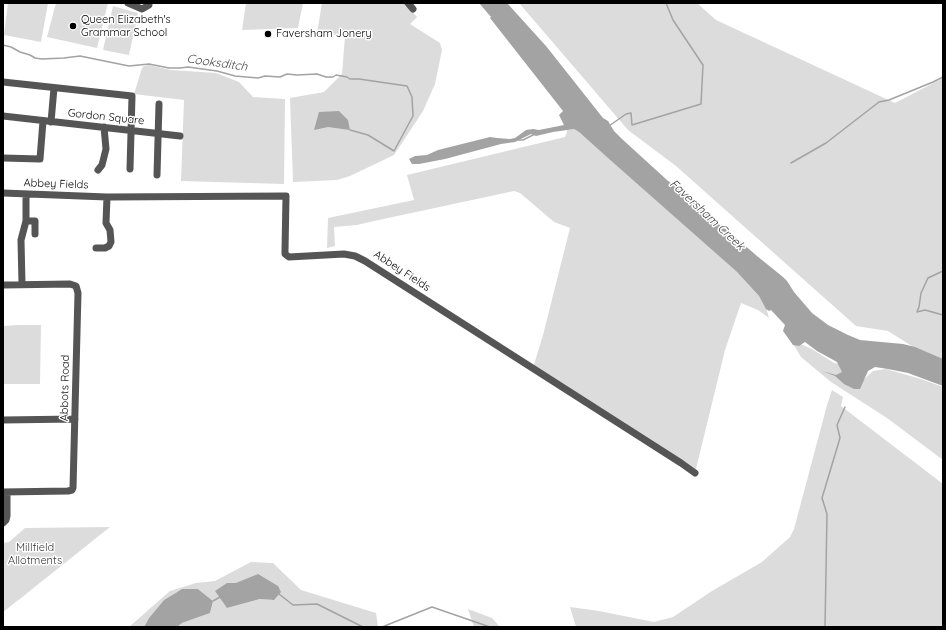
<!DOCTYPE html>
<style>
body{margin:0}
#map{position:relative;width:946px;height:630px;overflow:hidden;background:#fff;font-family:Quicksand,sans-serif}
canvas{display:block}
.frame{position:absolute;inset:0;border:4px solid #000;pointer-events:none}
</style>
<div id="map">
<canvas width="946" height="630"></canvas>
<div class="frame"></div>
</div>
<script>
const context = document.querySelector('canvas').getContext('2d');
context.lineJoin = 'round';
function fill(path, color) { context.fillStyle = color; context.fill(path, 'evenodd'); }
const toPath = rows => new Path2D(rows.map(r => 'M' + r).join(''));
function stroke(path, color, width, dash) { context.strokeStyle = color; context.lineWidth = width; context.lineCap = dash ? 'butt' : 'round'; context.setLineDash(dash || []); context.stroke(path); }
function label(font, color, halo, rows, align = 'center') {
  context.font = font + ' Quicksand,sans-serif'; context.lineWidth = 3; context.setLineDash([]); context.textBaseline = 'middle'; context.strokeStyle = halo; context.fillStyle = color; for (const [text, x, y, turn = 0] of rows) {
    context.save(); context.translate(x, y); context.rotate((+turn || 0) * Math.PI / 180); context.textAlign = isNaN(turn) ? turn : align; if (halo) context.strokeText(text, 0, 0); context.fillText(text, 0, 0); context.restore();
  }
}
const green = toPath([
 [8,3,48,3,41,42,4,35],
 [56,3,108,3,97,48,47,37],
 [246,3,303,3,298,28,242,30],
 [322,3,405,3,417,17,410,24,440,43,442,50,435,84,423,111,394,155,350,176,337,180,293,182,290,98,324,92,342,74,345,36,317,33],
 [519,3,697,3,716,20,895,103,943,78,943,361,915,348,888,331,856,326,676,166,628,130],
 [113,6,138,13,129,55,103,50],
 [149,65,171,70,216,73,239,82,253,97,285,99,284,184,181,181,184,100,134,94,142,68,144,66],
 [574,129,579,132,609,159,737,272,759,296,766,307,769,318,758,310,741,303,725,350,695,473,533,368,543,335,570,228,554,222,520,193,514,191,374,221,357,225,334,227,335,246,327,248,328,218,414,200,407,175,565,137,567,132,567,130],
 [18,325,41,325,40,384,3,384,3,326],
 [791,340,812,349,834,363,857,365,859,384,873,371,886,369,921,379,943,387,943,460,887,418,831,382,801,357],
 [832,390,843,397,841,406,943,484,943,627,576,627,570,607,599,611,654,622,673,617,712,591,762,562,790,537,794,529,827,405],
 [110,527,21,598,3,612,3,543,9,542,25,528],
 [251,562,273,563,301,590,376,613,378,627,177,627,182,623,210,613,213,601,198,589,182,589,164,600,149,618,144,627,129,627,170,591,196,583,215,581],
 [227,583,236,583,274,600,260,599,227,608],
 [468,609,492,618,500,627,474,627]
]);
const water = toPath([
 [479,3,507,3,546,46,603,118,608,121,614,131,622,139,667,180,694,202,704,211,709,213,712,218,717,223,727,230,757,256,783,277,787,281,794,292,812,313,828,325,848,335,860,340,903,344,915,347,943,359,943,386,908,373,888,369,875,367,868,371,860,389,854,389,844,384,835,376,822,371,836,375,842,372,837,362,817,351,805,342,799,346,793,345,783,331,785,325,771,310,769,311,766,309,759,296,737,272,609,159,579,132,574,129,553,132,536,136,531,134,515,142,501,144,445,159,419,164,412,164,409,159,415,156,427,155,438,150,490,137,497,138,510,139,515,138,526,130,533,129,539,130,564,125,559,115,563,111,490,18,491,17],
 [339,111,348,120,350,130,328,127,314,130,319,112],
 [258,574,278,586,281,592,274,600,260,599,227,608,215,591,227,583,236,583],
 [182,589,198,589,213,601,210,613,182,623,177,627,144,627,149,618,164,600]
]);
const stream = toPath([
 [3,45,11,47,20,52,30,55,35,58,42,59,64,58,80,56,129,66,149,64,169,68,180,68,188,67,217,71,235,76,258,78,265,76,280,77,287,74,297,75,317,74,326,77,333,77,336,75,347,77,350,79,359,79,407,86,412,97,413,116,394,151,368,135,350,130],
 [609,126,626,114,631,113,632,125,701,104,703,65,673,20,666,3],
 [518,140,523,140,535,134],
 [791,163,826,143,879,102,889,100,933,82,943,77],
 [917,312,919,307,921,293,928,278,943,271],
 [917,312,925,310,943,315],
 [279,594,293,605,317,604,363,627],
 [213,601,220,597],
 [382,627,432,607,490,627],
 [825,627,827,514,822,498,840,438,837,425,845,407]
]);
const minor = toPath([
 [128,3,142,9,149,5,149,3],
 [408,3,413,9],
 [3,82,132,96,130,169],
 [3,116,180,136],
 [51,122,54,88],
 [3,158,40,159,43,121],
 [98,170,102,165,106,149,104,127],
 [157,175,159,104],
 [3,193,107,197,286,196,285,251,285,254,289,257,344,254,355,256,365,261,681,463,695,473],
 [26,221,35,221,35,234],
 [96,248,105,248,109,246,111,242,110,230,106,223,107,197],
 [22,284,21,240,26,221,26,195],
 [3,285,70,284,76,286,78,293,73,488,72,490,68,491,3,492],
 [3,420,75,419],
 [3,523,6,520,7,516,7,492]
]);
const markers = [
 [73,26,4,"#000"],
 [268,34,4,"#000"]
];
const poiNames = [
 ["Queen Elizabeth's",81,20],
 ["Grammar School",81,33],
 ["Faversham Jonery",276,34]
];
const streetNames = [
 ["Gordon Square",106,117,6],
 ["Abbey Fields",56,184,2],
 ["Abbey Fields",402,271,33],
 ["Abbots Road",65,388,-89]
];
const parkNames = [
 ["Millfield",35,548],
 ["Allotments",35,561]
];
const waterNames = [
 ["Cooksditch",217,63,8],
 ["Faversham Creek",707,215,43]
];
fill(green, '#dcdcdc');
fill(water, '#a3a3a3');
stroke(stream, '#a3a3a3', 1.5);
stroke(minor, '#555', 7);
for (const [x, y, r, color] of markers) { const dot = new Path2D(); dot.arc(x, y, r, 0, 2 * Math.PI); context.fillStyle = color; context.fill(dot); stroke(dot, '#fff', 1.5); }
label('11px', '#000', '#fff', poiNames, 'left');
label('11px', '#000', '#fff', streetNames);
label('11px', '#333', '#fff', parkNames);
label('italic 12px', '#444', '#fff', waterNames);
</script>
